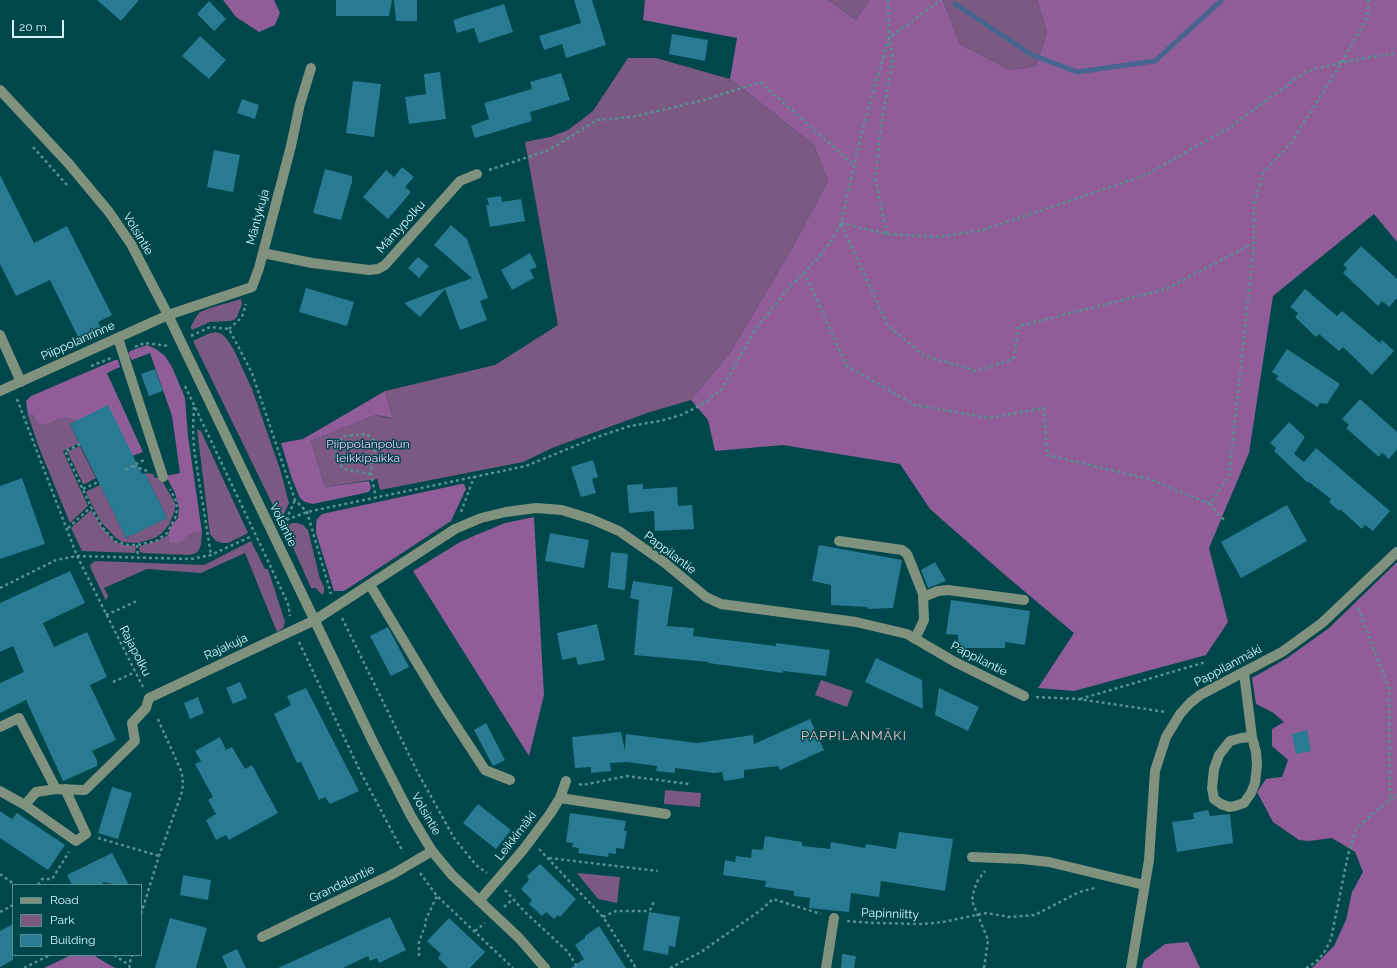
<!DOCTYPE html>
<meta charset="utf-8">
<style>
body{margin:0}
#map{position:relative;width:1397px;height:968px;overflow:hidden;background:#00474b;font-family:Raleway,sans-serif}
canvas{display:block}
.legend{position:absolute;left:12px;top:884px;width:130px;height:72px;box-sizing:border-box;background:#00474b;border:1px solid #548e91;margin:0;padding:5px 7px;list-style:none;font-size:12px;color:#d3f8fb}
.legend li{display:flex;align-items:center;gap:8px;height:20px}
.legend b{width:20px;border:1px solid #548e91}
.scale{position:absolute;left:12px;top:20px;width:52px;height:18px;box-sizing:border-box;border:2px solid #d3f8fb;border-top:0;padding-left:5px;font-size:12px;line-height:14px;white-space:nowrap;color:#d3f8fb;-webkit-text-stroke:3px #00474b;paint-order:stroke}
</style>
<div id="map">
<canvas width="1397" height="968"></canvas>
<ul class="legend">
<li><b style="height:5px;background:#80927e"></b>Road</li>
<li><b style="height:11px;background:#7c5982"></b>Park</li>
<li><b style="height:11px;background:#297b94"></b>Building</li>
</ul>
<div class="scale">20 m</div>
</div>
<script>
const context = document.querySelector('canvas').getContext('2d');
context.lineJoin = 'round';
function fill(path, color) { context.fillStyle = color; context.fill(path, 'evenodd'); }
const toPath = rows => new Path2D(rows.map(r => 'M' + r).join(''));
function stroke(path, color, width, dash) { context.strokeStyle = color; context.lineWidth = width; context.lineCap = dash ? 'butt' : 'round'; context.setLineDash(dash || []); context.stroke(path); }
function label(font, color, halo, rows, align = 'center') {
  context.font = font + ' Raleway,sans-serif'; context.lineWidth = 3; context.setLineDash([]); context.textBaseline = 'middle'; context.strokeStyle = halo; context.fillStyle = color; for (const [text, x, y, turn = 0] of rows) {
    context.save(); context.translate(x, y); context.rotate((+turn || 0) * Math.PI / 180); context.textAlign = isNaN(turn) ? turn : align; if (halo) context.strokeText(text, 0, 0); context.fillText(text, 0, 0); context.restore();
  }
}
const green = toPath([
 [828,0,869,0,856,20],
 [943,0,1037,0,1047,32,1036,66,1010,70,960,44],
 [628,58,656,58,730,79,814,145,828,181,792,248,731,351,691,400,647,413,552,448,523,462,380,490,377,479,325,487,311,441,376,415,393,419,385,391,495,365,558,325,525,142,550,137,568,130,593,111],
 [241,299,242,304,237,317,234,320,230,321,210,322,192,330,191,328,191,326,196,317,200,312,210,308],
 [216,332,222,334,227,339,235,352,252,389,280,469,289,503,284,514,279,518,193,341,210,333],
 [32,414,37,422,50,423,56,420,67,418,76,421,70,424,79,443,63,451,88,506,70,523,38,445,28,415],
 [197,429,201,431,248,533,228,543,222,543,216,541,210,534],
 [80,446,96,478,85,484,83,484,68,453,68,451],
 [145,473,153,474,155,478,160,477,175,503,175,510,169,525,162,533,155,538,138,543,122,542,116,538,101,522,86,493,87,491,100,485,126,538,167,518],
 [91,510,102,527,114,541,124,545,135,546,136,547,135,553,82,551,71,528],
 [292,523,297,523,303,525,308,530,320,579,324,587,324,592,322,595,316,588,311,588,284,527],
 [202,532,201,544,199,550,196,553,189,555,143,553,140,552,139,549,140,546,157,541,168,535,169,541,184,539,192,534],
 [251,541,265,569,268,569,285,622,283,628,277,632,245,553,201,573,147,569,104,588,108,596,106,600,105,599,91,569,90,565,95,561,204,565],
 [821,680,853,691,847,707,815,695],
 [665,790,701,793,700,807,664,804],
 [577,873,620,877,617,903,598,899]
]);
const forest = toPath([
 [223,0,274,0,280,13,275,25,259,32,236,17],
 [645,0,828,0,856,20,869,0,943,0,960,44,1010,70,1036,66,1047,32,1037,0,1397,0,1397,242,1374,214,1273,296,1249,453,1209,548,1228,622,1206,655,1074,691,1038,688,1074,633,1005,575,930,509,900,464,783,445,715,451,708,420,691,400,731,351,792,248,828,181,814,145,730,79,737,38,643,20],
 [147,345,156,349,165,356,173,369,185,398,188,436,202,532,192,534,178,543,173,543,169,541,168,535,171,526,178,518,179,508,175,493,166,476,180,473,172,416,150,353,132,360,128,354,130,351],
 [115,360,118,360,120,367,107,373,143,452,132,456,76,421,67,418,56,420,50,423,42,425,37,422,32,414,28,415,26,401,31,396],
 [385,391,393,419,387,417,376,415,311,441,325,487,369,481,371,488,369,492,313,504,305,502,300,498,292,479,281,443,303,439],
 [461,484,464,484,466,489,451,521,344,591,334,591,316,533,316,526,317,519,322,514],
 [534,517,544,695,529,756,413,571,460,542,476,535,505,523],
 [1397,562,1397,968,1312,968,1334,946,1346,920,1352,892,1363,872,1355,852,1332,838,1309,841,1299,840,1273,822,1257,792,1266,779,1282,777,1288,760,1272,746,1272,729,1284,722,1272,712,1256,704,1252,678,1287,658,1329,628],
 [1188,942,1200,968,1142,968,1144,960,1165,944],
 [71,955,93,955,115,968,44,968]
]);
const stream = toPath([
 [955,4,1030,54,1077,72,1155,61,1222,0]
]);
const building = toPath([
 [97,0,139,0,121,21],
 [336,0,392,0,389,16,336,16],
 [394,0,417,0,417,21,396,21],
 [574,0,592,0,606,45,566,58,562,44,544,50,539,36,581,23],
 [209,1,226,19,214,31,197,14],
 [504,4,513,32,479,43,474,28,457,33,453,20],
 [672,34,708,40,705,61,669,54],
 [200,36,226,60,209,79,182,56],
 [440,72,446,119,409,124,405,97,426,94,424,74],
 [561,73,570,100,530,112,532,121,475,138,471,126,489,119,484,103,532,89,530,82],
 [353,81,381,84,374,137,346,133],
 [242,99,259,105,255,119,237,113],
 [214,150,240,155,233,192,207,187],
 [402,167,414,177,405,187,411,192,388,219,363,197,386,170,394,177],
 [325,169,352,176,352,182,341,220,313,213],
 [0,175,34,243,67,226,112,315,98,322,103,332,81,343,50,280,16,296,0,264],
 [501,196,502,202,521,199,525,221,490,227,486,205,489,205,487,198],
 [451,225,467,239,488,298,480,301,487,320,460,330,445,289,420,317,404,303,472,278,434,245],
 [1361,246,1397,279,1397,298,1389,307,1382,301,1378,306,1343,273,1347,268,1343,265],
 [530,253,537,267,530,270,534,278,512,290,501,270],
 [418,257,429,266,419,278,408,268],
 [306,288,354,302,347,326,299,312],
 [1305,289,1337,316,1342,311,1380,343,1382,340,1394,351,1372,375,1343,347,1339,351,1319,334,1316,337,1295,317,1298,313,1290,307],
 [1287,349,1340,384,1327,404,1320,403,1317,407,1276,379,1278,376,1272,372],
 [155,369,163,391,149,396,141,374],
 [1360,399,1397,432,1397,449,1389,459,1382,453,1379,457,1346,428,1349,425,1342,419],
 [108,405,142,474,145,473,167,518,126,538,70,424],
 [1289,422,1305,437,1294,454,1304,462,1316,448,1390,511,1373,531,1365,525,1362,529,1340,509,1339,511,1329,502,1331,499,1309,482,1308,483,1274,451,1276,448,1270,443],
 [593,460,598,477,592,479,596,493,581,497,571,467],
 [22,478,45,544,0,559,0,486],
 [643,484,643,489,677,487,678,506,692,505,694,529,655,531,654,511,629,513,627,485],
 [1287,505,1307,541,1241,578,1221,542],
 [550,533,589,540,584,568,545,561],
 [819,545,902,560,893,608,868,609,867,607,831,605,831,585,812,581],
 [611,552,628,554,625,590,608,588],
 [935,562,946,581,928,588,921,570],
 [70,571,85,603,43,623,54,647,87,632,107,677,90,685,116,740,92,751,97,760,97,766,63,781,26,700,0,713,0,683,24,672,13,646,0,652,0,603],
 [633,581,673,587,667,626,694,628,693,636,776,646,776,643,830,650,826,676,783,671,783,673,708,663,709,662,634,655,639,600,630,598],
 [951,600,1030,611,1025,645,1005,642,1005,648,958,648,958,635,946,634],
 [597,624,605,660,578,665,576,657,562,660,557,633],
 [388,627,409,667,391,676,370,636],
 [876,658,922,680,923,709,865,682],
 [240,682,247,698,233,704,226,688],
 [306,688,359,791,330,804,325,797,319,800,301,762,297,763,274,714,291,705,287,696],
 [939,688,979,707,968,731,935,715],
 [198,697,204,713,190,719,184,703],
 [810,719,824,750,780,770,778,766,744,770,744,778,724,781,722,772,714,773,675,768,675,773,656,771,657,766,627,762,610,763,611,771,591,773,591,767,575,768,572,737,621,732,625,751,626,734,697,743,753,735,754,744],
 [486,723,505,760,493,766,474,730],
 [1307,730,1311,751,1296,754,1292,734],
 [220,737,226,750,232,747,245,769,252,765,278,813,229,840,226,835,216,840,206,820,216,814,208,800,213,797,195,764,201,761,195,751],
 [112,787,132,793,118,839,98,833],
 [478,804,511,830,496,849,463,823],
 [1208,810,1210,816,1230,814,1233,843,1177,852,1172,822,1194,819,1193,813],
 [0,811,12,819,17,813,65,845,48,870,0,838],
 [570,813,626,821,624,831,627,831,624,849,616,848,616,854,609,853,608,857,578,853,579,848,572,847,573,843,566,842],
 [899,832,953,839,945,891,881,881,879,897,851,893,849,912,809,908,810,898,794,896,794,891,765,887,766,881,723,875,725,860,735,862,736,856,751,858,752,849,763,850,765,836,802,842,802,846,830,849,831,842,865,848,866,844,896,849],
 [112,853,129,885,118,885,103,882,103,885,72,885,67,875],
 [540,864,576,899,560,917,558,915,554,919,546,912,542,916,529,904,532,900,521,889,529,880,527,876],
 [183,875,211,880,208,900,180,895],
 [649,912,680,917,675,947,669,946,668,955,643,950],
 [390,917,406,950,379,963,377,958,370,961,368,956,343,968,278,968],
 [170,918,207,928,196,968,155,968],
 [449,918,485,952,470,968,448,968,438,958,441,954,427,941],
 [13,924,13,960,0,967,0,931],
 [599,926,626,968,571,968,584,959,575,945,585,938,585,936],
 [237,949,246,968,227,968,222,956],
 [842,954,856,956,854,968,841,968]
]);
const path = toPath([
 [33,147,67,185],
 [489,170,549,150,597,120,632,117,701,101,760,82,854,165],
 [841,223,887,234,937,237,983,230,1146,175,1230,127,1305,72,1342,62,1397,53],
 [841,224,888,326,925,356,977,371,1013,359,1019,326,1166,289,1254,243,1254,204,1263,173,1291,143,1342,62,1367,18,1369,0],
 [887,234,875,179,881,126,893,57,889,38,888,0],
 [804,272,847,366,915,405,989,418,1044,408,1047,455,1149,479,1210,504,1229,476,1254,244],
 [229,329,242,317,246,304],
 [191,336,210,327,229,329,252,373,295,500,307,512,331,594],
 [135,347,145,343,169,346],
 [91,366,111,358],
 [185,386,269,563,288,604,290,616],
 [17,399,77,556,143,687],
 [194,407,193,429,194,449,211,555],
 [80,444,65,451,91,507,103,528,116,542,128,545,137,545,156,541,167,533,175,518,177,510,176,501,170,489],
 [133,466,147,471],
 [125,470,144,460],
 [371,474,344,469,340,464,335,454,336,444,345,436,366,434,375,441,376,448,372,460,371,474,376,498],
 [83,489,98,482],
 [1210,504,1225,521],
 [461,512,474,477],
 [286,520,295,500],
 [281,522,307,512,526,466,597,437,630,426,660,421,681,415,703,404,722,389,754,331,788,289,820,256,832,240,841,223,862,131,889,38,941,0],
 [68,528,91,507],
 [137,545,138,558],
 [0,588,56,560,77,556,191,559,211,555,250,537],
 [1358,608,1389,689,1390,801],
 [106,615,137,601],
 [342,618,418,773,454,838,476,865,487,873],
 [299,642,360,771,403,852],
 [113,682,135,672],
 [1036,697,1078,699,1166,712],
 [1080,699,1206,662],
 [579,784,583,785,627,776,689,784],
 [98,838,159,856],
 [539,849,603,917,636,968],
 [549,858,658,871],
 [420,873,437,896,513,968],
 [0,874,15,885],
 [38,885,42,879,52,879,69,852],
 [505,890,525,912,568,952,578,968],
 [504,907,513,899],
 [0,912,13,905],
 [141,914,159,856,181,795,183,785,182,773,157,717],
 [603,917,616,911,647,911,651,909,654,901],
 [847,921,874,923,923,924,943,922,986,913,1010,917,1035,915,1079,892,1095,888],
 [475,931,485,923],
 [114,955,129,965],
 [419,956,419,942,425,926,426,919,437,896],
 [24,968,50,955],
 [130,968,129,965,132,955],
 [670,968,701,952,761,910,773,899,821,914],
 [984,968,988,940,972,901,974,890,978,880,985,871],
 [1306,968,1316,962,1324,953,1331,939,1348,855,1356,829,1371,815,1397,795]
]);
const minor = toPath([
 [0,90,69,164,109,212,131,244,168,315,373,742,411,816,432,851,452,875,519,938,545,968],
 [263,253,312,263,369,270,378,269,385,265,460,181,477,174],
 [0,335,21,382],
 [118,338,163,477],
 [0,391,168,315,252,287,259,268,291,146,300,104,311,68],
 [839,541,902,550,906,553,908,556,923,594,924,620,915,639],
 [370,585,440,701,485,770,510,780],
 [923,597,938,591,948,590,1024,600],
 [1244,673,1252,737,1256,752,1257,765,1255,783,1251,793,1244,803,1235,806,1229,807,1221,804,1214,799,1212,788,1214,769,1219,755,1230,741,1241,738,1252,737],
 [0,727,19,718,56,789],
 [0,791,25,805,36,792,56,789,85,790,135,741,132,723,146,708,149,698,315,620,455,529,481,518,506,512,536,508,562,510,591,519,619,531,665,563,706,597,721,604,856,622,907,634,955,662,1024,696],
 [560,798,666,814],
 [25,805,76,841,86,834,65,789],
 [972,857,1022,859,1049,862,1144,885],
 [479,901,523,850,550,814,560,798,566,781],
 [262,937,393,874,432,851],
 [826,968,834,918],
 [1131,968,1149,860,1155,771,1166,737,1180,714,1190,703,1200,695,1282,652,1322,623,1397,552]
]);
const streetNames = [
 ["Mäntykuja",258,217,-75],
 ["Mäntypolku",401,227,-48],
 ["Volsintie",138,234,59],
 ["Piippolanrinne",78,341,-24],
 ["Volsintie",283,525,64],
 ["Pappilantie",670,553,37],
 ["Rajakuja",226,647,-25],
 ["Rajapolku",135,651,63],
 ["Pappilantie",979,659,27],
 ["Pappilanmäki",1228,666,-28],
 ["Volsintie",426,814,60],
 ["Leikkimäki",516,836,-52],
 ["Grandalantie",342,884,-26],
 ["Papinniitty",890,914,2]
];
const parkNames = [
 ["Piippolanpolun",368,444],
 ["leikkipaikka",368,458]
];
const neighbourhoodNames = [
 ["PAPPILANMÄKI",854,736]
];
fill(green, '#7c5982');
fill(forest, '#905d99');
stroke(stream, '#46668f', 5);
fill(building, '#297b94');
stroke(path, '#569093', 2.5, [3, 3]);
stroke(minor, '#80927e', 10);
label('12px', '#d3f8fb', '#00474b', streetNames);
label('12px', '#f4c9fb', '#00474b', parkNames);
context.letterSpacing = '1px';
label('13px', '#f5c1bf', '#00474b', neighbourhoodNames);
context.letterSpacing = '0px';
</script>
